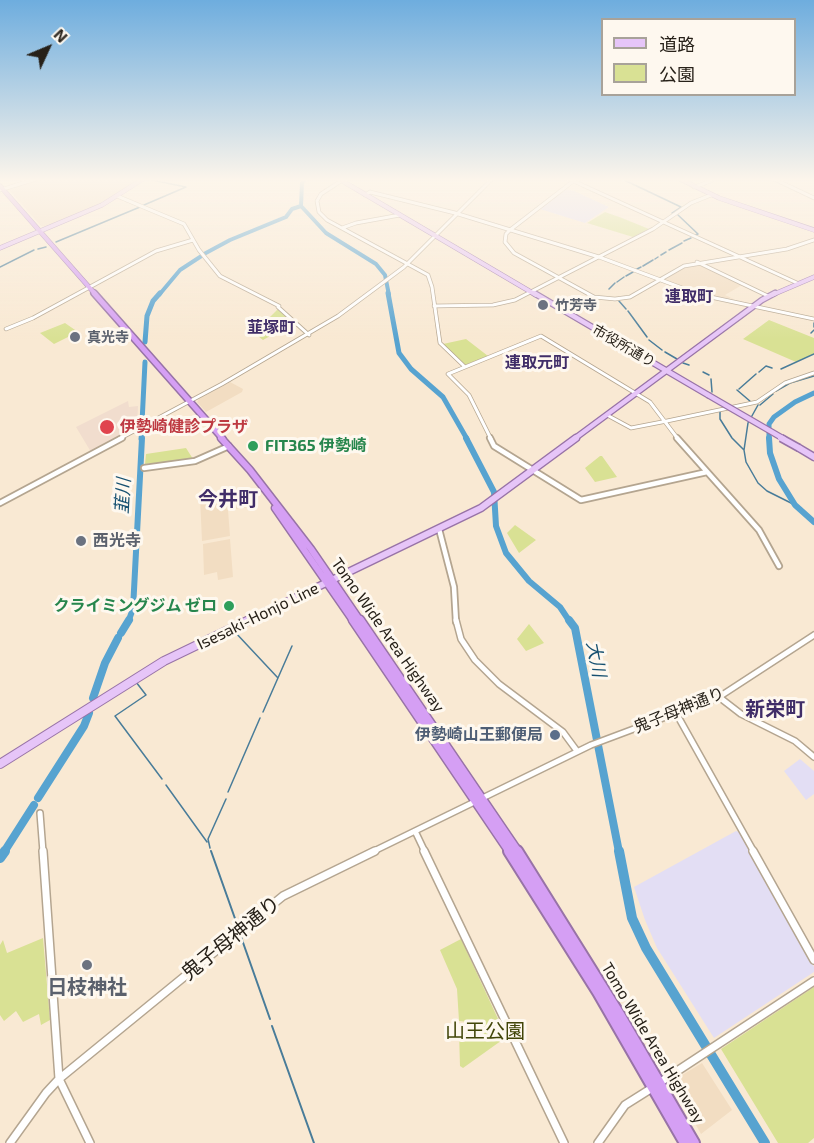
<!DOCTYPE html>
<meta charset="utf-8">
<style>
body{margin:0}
#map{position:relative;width:814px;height:1143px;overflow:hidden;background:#f9e9d3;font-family:"Exo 2","Noto Sans JP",sans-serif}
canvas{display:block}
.legend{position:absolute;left:601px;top:18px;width:195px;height:78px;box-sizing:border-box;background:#fef8ef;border:2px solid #a8a299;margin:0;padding:8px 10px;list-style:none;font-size:18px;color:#272119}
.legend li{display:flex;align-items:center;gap:12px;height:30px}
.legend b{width:30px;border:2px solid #a8a299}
.north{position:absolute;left:18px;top:18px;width:60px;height:60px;-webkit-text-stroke:4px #fef8ef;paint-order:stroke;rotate:46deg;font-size:16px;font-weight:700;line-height:24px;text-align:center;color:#272119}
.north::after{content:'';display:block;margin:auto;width:21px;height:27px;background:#272119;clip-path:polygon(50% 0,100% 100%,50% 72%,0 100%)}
</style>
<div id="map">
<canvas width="814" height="1143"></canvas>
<ul class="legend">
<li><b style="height:8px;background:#e6c5f8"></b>道路</li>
<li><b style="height:16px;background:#d9e194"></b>公園</li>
</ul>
<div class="north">N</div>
</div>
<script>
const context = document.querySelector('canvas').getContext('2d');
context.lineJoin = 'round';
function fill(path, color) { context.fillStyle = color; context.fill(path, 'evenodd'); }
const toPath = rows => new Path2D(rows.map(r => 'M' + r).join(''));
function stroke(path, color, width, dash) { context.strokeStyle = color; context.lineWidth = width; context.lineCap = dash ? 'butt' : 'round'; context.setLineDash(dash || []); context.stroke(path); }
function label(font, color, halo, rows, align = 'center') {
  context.font = font + ' "Exo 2","Noto Sans JP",sans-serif'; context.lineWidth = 6; context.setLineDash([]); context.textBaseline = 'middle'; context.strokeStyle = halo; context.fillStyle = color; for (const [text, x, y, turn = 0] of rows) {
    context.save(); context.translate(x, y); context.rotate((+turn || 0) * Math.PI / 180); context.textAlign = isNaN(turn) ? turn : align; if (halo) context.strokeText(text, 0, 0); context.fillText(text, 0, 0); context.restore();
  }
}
const built = toPath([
 [38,179,140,179,104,203,46,227,41,226,9,190],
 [698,264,742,285,725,295,734,299,712,296,664,280,681,269],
 [230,382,243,389,242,392,206,412,197,402,199,399],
 [254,492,256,506,228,510,230,536,202,541,200,497],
 [230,539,233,577,218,580,217,572,204,575,203,544],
 [702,1063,732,1110,701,1134,673,1084,674,1080]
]);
const education = toPath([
 [566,189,574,191,609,207,585,223,540,209],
 [800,759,814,771,814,794,806,800,784,771],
 [736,831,739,832,814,967,814,972,714,1038,657,948,645,920,634,887]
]);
const medical = toPath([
 [128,401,129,407,138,406,137,426,91,452,76,427]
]);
const green = toPath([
 [605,212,622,218,649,229,633,237,587,223],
 [278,309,294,323,263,340,254,333],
 [769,320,814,338,814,354,796,362,743,339],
 [65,323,78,332,54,344,40,333],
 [466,339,488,356,465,365,443,344],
 [186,448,193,459,145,464,146,454],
 [600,456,602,456,617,477,595,482,585,468],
 [515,525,536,540,519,553,507,533],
 [529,624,544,643,526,651,517,639],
 [43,938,50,1020,41,1025,39,1014,23,1022,16,1011,4,1021,0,1015,0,945,3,940,7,953],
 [461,939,505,1034,505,1038,463,1068,460,1066,459,1032,468,1032,468,1022,459,1021,457,989,440,950],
 [814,987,814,1138,808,1143,778,1143,721,1049]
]);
const streamFar1 = toPath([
 [622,179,681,207,672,213],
 [144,205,186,187,147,179],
 [678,215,698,234,695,235],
 [684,241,691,238],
 [56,242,140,207],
 [38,249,46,247],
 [669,250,682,243],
 [661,255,666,252],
 [655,259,658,257],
 [643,266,653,260],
 [0,267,34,250],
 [637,269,641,267],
 [626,276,633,272],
 [617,282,624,277],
 [609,289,615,283],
 [619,301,626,309],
 [628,311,647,337],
 [814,323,814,327],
 [811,333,814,330],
 [649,340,662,350],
 [665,352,677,359],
 [683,363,689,365],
 [781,369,814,354],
 [703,372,709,375],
 [759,372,766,366,772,368],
 [711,379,712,392],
 [739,389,756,374],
 [737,390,751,402],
 [776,391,790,383,814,376],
 [760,405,773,394],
 [720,412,720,419,732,438,744,450,746,462,758,483,767,491,795,505],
 [744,450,748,423,758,405],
 [234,631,278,678],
 [136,682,146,695,115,716,162,779],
 [263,712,292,646],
 [166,785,207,842],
 [228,792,260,718],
 [210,848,208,839,226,799]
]);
const stream = toPath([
 [211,851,238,927],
 [240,934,270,1019],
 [272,1026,314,1143]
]);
const riverFar4 = toPath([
 [301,206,326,233,376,264,385,275,389,295],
 [301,206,302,183,305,179],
 [204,254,230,240,286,217,292,209,301,206],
 [159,295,180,270,203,255]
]);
const riverFar3 = toPath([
 [388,293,399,353,411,369,443,397,467,439],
 [145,342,147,316,153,301,160,293],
 [142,423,145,362],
 [141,439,142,429],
 [769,439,769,424,774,417,795,402,814,393]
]);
const riverFar2 = toPath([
 [466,438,494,492,496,526,506,553,529,581,560,607,570,622],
 [769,438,770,453,779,479,795,505,814,522],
 [128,622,133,609,142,438]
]);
const riverFar1 = toPath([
 [569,620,575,628,619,852],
 [121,633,129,620],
 [93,698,105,663,118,638],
 [38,798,84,726,89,713],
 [4,852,34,805]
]);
const river = toPath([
 [619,851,632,918,646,948,765,1143],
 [0,858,5,851]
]);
const minorFar3 = toPath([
 [344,179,321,194,317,201,319,212,327,220,428,275,432,287,440,343,465,367],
 [569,179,797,283],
 [576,179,510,230,506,234,505,242,514,253,594,297,615,299,630,297,684,266,787,249,814,240],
 [774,179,814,198],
 [694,187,711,181],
 [0,190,36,179],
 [365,195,370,192,455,213,599,257,701,295,814,319],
 [117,196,184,224,199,250,220,276,279,306],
 [342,228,356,223,400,215],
 [697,262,768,296],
 [434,306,493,305,515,300,653,229,691,203,711,195],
 [278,307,309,335],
 [6,329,33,318,156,251,193,240],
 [607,415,631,428,667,421,757,402,785,383,814,373],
 [119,439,222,384,338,316,404,267,492,179],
 [491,439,469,395,448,374,541,336,650,402,678,439]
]);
const minorFar2 = toPath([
 [490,438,494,446,581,500,707,472],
 [677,438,759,530,779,566],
 [144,468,195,461,229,446],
 [0,503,122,438],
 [439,529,454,587,456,622]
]);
const minorFar1 = toPath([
 [456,620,461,639,475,660,499,684,563,732,577,751],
 [719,697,741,714,795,741,814,757],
 [676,713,754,852],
 [40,813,43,852],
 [415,831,425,852],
 [372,852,591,745,719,697,814,635]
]);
const minor = toPath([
 [43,851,59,1079,90,1143],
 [424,851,564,1143],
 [753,851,814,960],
 [659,1083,814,981],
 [10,1143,46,1093,59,1079,283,896,375,851],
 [598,1143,625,1105,652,1088]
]);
const majorFar3 = toPath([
 [339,179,536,295],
 [680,179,719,198,814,230],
 [0,248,102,205,143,179],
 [772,295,814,277]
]);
const majorFar2 = toPath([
 [534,293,708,395],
 [574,439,762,300,775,293]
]);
const majorFar1 = toPath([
 [799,448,814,457],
 [245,622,481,508,576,438]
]);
const major = toPath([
 [0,764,164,661,249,620]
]);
const highwayFar4 = toPath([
 [0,186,96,295]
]);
const highwayFar3 = toPath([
 [94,293,223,439]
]);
const highwayFar2 = toPath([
 [221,438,250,470,311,549,361,622],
 [275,508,354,622]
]);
const highwayFar1 = toPath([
 [353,620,510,852],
 [360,620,518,852]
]);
const highway = toPath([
 [509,851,598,992,685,1143],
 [517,851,620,1016,694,1143]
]);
const majorBridgeFar1 = toPath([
 [708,395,784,439]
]);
const majorBridge = toPath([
 [781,438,799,448]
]);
const markers = [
 [543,305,6,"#6b7280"],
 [75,337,6,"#6b7280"],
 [107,427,8,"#e0444e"],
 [253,446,6,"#2e9e5b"],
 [81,541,6,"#6b7280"],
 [229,606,6,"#2e9e5b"],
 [555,735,6,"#5c6f8a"],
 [87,965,6,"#6b7280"]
];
const farWorshipnames = [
 ["竹芳寺",555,305],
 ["真光寺",87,337]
];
const farStreetnames = [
 ["市役所通り",624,346,30]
];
const farQuarternames = [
 ["連取町",689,297],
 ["韮塚町",271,328],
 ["連取元町",537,363]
];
const healthNames = [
 ["伊勢崎健診プラザ",120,427]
];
const leisureNames = [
 ["FIT365 伊勢崎",265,446],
 ["クライミングジム ゼロ",217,606,"right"]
];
const worshipNames = [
 ["西光寺",93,541]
];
const streetNames = [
 ["Isesaki-Honjo Line",258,616,-26],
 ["Tomo Wide Area Highway",388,635,55],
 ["鬼子母神通り",679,710,-22],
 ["Tomo Wide Area Highway",653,1043,59]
];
const serviceNames = [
 ["伊勢崎山王郵便局",543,735]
];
const waterNames = [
 ["韮川",123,496,-87],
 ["大川",596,659,79]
];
const quarterNames = [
 ["今井町",228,499],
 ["新栄町",775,709]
];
const nearStreetnames = [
 ["鬼子母神通り",231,938,-39]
];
const nearWorshipnames = [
 ["日枝神社",87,987]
];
const nearParknames = [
 ["山王公園",485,1031]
];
fill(built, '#f2ddc2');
fill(education, '#e3def4');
fill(medical, '#f1ddce');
fill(green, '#d9e194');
stroke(streamFar1, '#497c99', 1.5);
stroke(stream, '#497c99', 2);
stroke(riverFar4, '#57a3d0', 4);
stroke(riverFar3, '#57a3d0', 5);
stroke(riverFar2, '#57a3d0', 6);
stroke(riverFar1, '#57a3d0', 8);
stroke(river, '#57a3d0', 10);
stroke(minorFar3, '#b4a590', 4.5);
stroke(minorFar2, '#b4a590', 8);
stroke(minorFar1, '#b4a590', 8);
stroke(minor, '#b4a590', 10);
stroke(majorFar3, '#9873a7', 5);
stroke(majorFar2, '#9873a7', 7);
stroke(majorFar1, '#9873a7', 9);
stroke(major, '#9873a7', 10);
stroke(highwayFar4, '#9873a7', 5);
stroke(highwayFar3, '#9873a7', 8);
stroke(highwayFar2, '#9873a7', 9);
stroke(highwayFar1, '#9873a7', 11);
stroke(highway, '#9873a7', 14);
stroke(minorFar3, '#fff', 3);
stroke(minorFar2, '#fff', 4.5);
stroke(minorFar1, '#fff', 5);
stroke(minor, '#fff', 7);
stroke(majorFar3, '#e6c5f8', 4);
stroke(majorFar2, '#e6c5f8', 4.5);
stroke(majorFar1, '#e6c5f8', 6);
stroke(major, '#e6c5f8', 8);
stroke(highwayFar4, '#d59ff4', 4);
stroke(highwayFar3, '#d59ff4', 5);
stroke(highwayFar2, '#d59ff4', 6);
stroke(highwayFar1, '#d59ff4', 8);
stroke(highway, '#d59ff4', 10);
stroke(majorBridgeFar1, '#9873a7', 7, []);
stroke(majorBridge, '#9873a7', 9, []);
stroke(majorBridgeFar1, '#e6c5f8', 4.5);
stroke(majorBridge, '#e6c5f8', 6);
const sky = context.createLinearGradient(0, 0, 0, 339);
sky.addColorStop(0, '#6eadde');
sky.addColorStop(0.53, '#fcf5eb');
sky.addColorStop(1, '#fcf5eb00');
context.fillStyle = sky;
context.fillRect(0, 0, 814, 339);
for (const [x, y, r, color] of markers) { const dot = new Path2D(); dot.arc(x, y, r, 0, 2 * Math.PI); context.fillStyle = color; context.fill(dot); stroke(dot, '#fef8ef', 2); }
label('bold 14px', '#5b616d', '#fef8ef', farWorshipnames, 'left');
label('14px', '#272119', '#fef8ef', farStreetnames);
label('bold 16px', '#402d68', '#fef8ef', farQuarternames);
label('bold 16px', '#be3a42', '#fef8ef', healthNames, 'left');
label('bold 16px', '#27864d', '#fef8ef', leisureNames, 'left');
label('bold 16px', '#5b616d', '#fef8ef', worshipNames, 'left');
label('16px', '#272119', '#fef8ef', streetNames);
label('bold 16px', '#4e5e75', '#fef8ef', serviceNames, 'right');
label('italic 18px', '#175171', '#fef8ef', waterNames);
label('bold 20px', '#402d68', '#fef8ef', quarterNames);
label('20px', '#272119', '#fef8ef', nearStreetnames);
label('bold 20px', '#5b616d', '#fef8ef', nearWorshipnames);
label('20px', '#424609', '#fef8ef', nearParknames);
</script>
